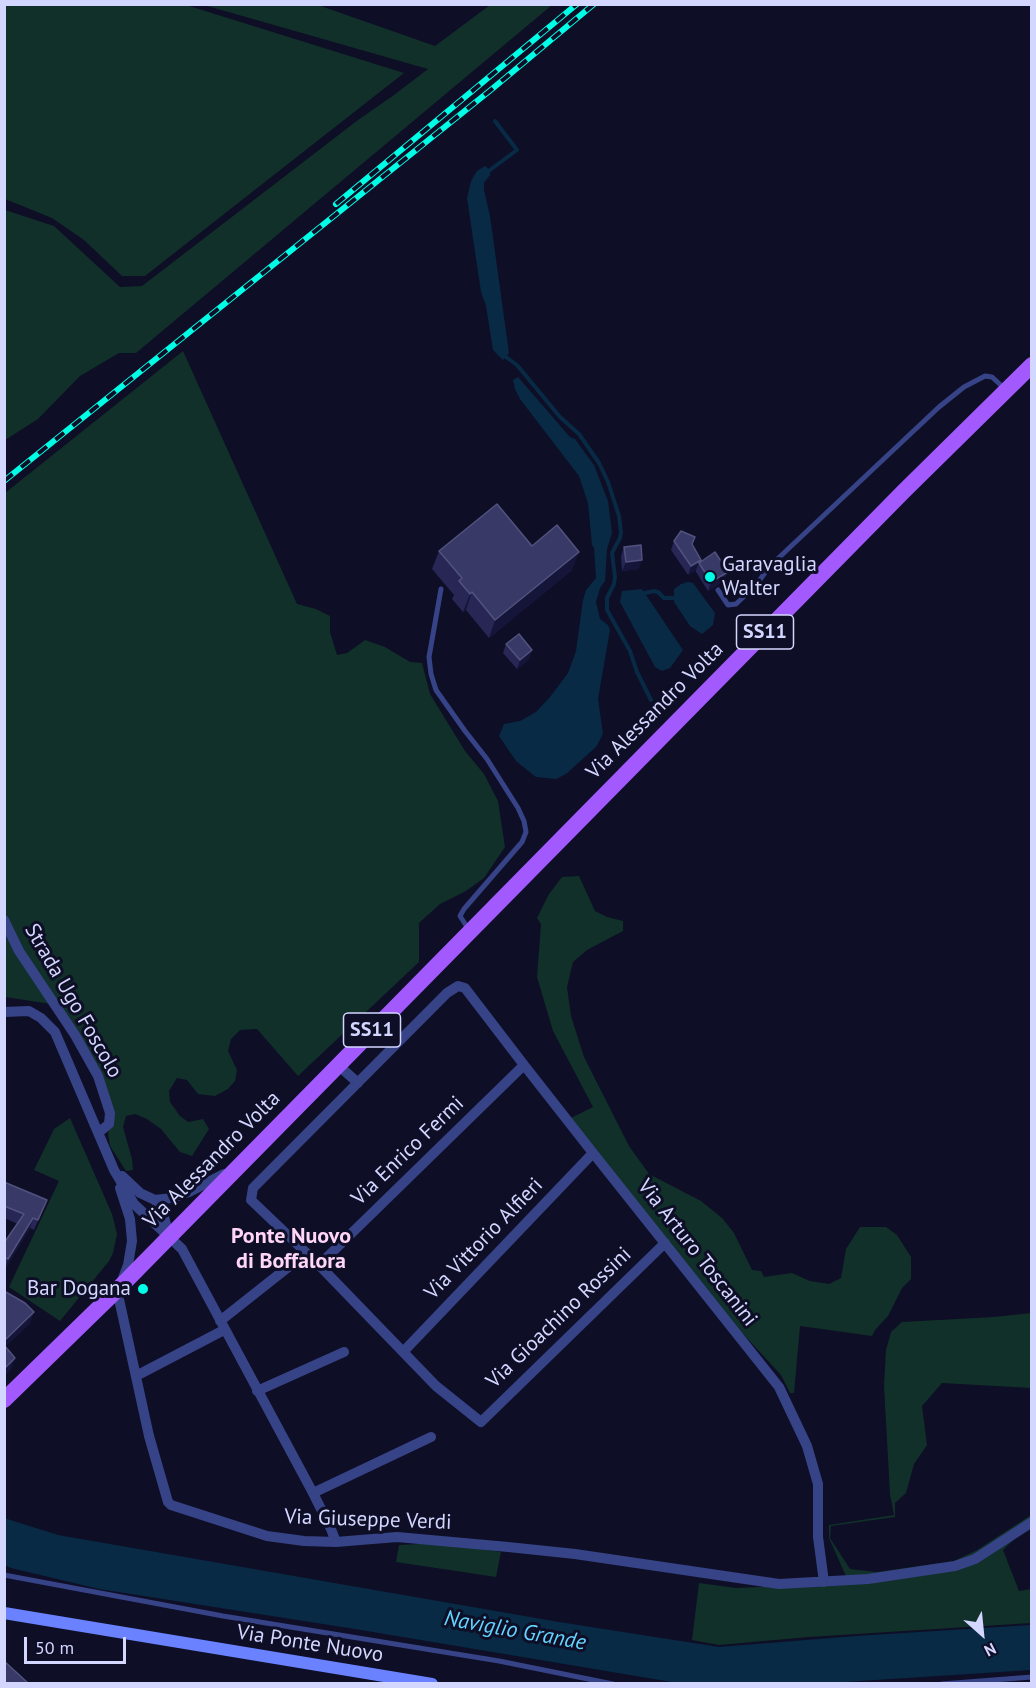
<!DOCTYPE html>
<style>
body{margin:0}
#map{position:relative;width:1036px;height:1688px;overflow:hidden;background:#0e0e26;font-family:"PT Sans",sans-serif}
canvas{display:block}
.frame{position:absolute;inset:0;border:6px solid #d3d6ff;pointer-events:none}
.north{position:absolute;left:952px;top:1604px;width:60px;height:60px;-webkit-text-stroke:4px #0e0e26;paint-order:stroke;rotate:153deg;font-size:16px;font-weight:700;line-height:24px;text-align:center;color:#d3d6ff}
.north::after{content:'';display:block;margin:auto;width:21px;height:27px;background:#d3d6ff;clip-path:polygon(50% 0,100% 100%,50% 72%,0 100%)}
.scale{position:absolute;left:24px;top:1637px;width:102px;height:27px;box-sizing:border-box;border:3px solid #d3d6ff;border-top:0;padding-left:8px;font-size:18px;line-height:21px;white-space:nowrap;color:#d3d6ff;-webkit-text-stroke:4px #0e0e26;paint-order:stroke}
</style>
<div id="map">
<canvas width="1036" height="1688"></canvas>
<div class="frame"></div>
<div class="north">N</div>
<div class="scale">50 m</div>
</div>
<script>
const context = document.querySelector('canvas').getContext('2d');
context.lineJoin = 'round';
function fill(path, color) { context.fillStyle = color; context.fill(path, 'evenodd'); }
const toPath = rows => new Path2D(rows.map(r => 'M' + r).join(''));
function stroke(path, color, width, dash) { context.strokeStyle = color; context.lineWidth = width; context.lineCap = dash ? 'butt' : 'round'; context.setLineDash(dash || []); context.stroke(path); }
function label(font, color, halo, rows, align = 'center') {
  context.font = font + ' "PT Sans",sans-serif'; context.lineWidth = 6; context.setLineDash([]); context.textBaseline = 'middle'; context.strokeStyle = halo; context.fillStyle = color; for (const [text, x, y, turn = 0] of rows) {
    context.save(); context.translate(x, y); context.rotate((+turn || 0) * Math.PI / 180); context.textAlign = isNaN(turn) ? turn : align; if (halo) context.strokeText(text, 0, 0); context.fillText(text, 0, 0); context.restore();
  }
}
const green = toPath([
 [4,5,186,5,404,73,145,276,122,276,84,240,52,218,5,199],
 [204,5,318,5,435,46,490,5,552,5,136,353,119,353,80,376,38,419,5,440,5,210,54,226,120,287,142,286,358,120,394,95,428,69],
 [183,351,297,604,316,609,330,616,330,632,337,655,347,653,365,640,385,647,410,662,422,663,430,694,465,751,484,774,498,801,505,847,484,878,466,891,440,904,419,923,419,962,298,1076,257,1029,240,1030,231,1039,228,1051,237,1070,235,1081,228,1089,215,1096,198,1094,187,1080,177,1078,169,1091,170,1102,180,1116,188,1122,203,1119,209,1129,192,1156,180,1152,161,1129,147,1119,135,1114,126,1116,123,1127,132,1159,133,1170,126,1171,110,1146,108,1133,114,1116,113,1107,51,1004,5,997,5,493],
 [579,876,595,911,607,917,623,921,623,931,587,950,573,962,567,987,571,1016,584,1057,629,1146,649,1174,701,1201,722,1218,734,1233,752,1270,761,1271,764,1277,792,1273,810,1281,829,1284,841,1278,846,1249,860,1227,886,1227,897,1235,911,1257,911,1279,902,1288,888,1316,875,1330,872,1336,800,1326,794,1393,790,1393,781,1375,723,1312,571,1118,593,1107,553,1031,537,977,541,924,537,918,549,894,562,877],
 [70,1118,112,1214,117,1234,113,1253,109,1261,60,1321,9,1287,59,1181,34,1170,54,1129],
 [1031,1313,1031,1388,942,1383,922,1406,927,1445,914,1464,906,1493,895,1503,895,1517,831,1526,830,1538,850,1569,877,1572,954,1561,977,1550,1031,1515,1031,1529,1017,1536,1003,1550,1019,1591,1031,1589,1031,1623,809,1637,719,1645,692,1640,699,1583,736,1588,849,1583,829,1538,829,1525,894,1515,890,1494,884,1386,886,1350,891,1332,902,1322,994,1317],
 [438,1543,501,1552,496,1577,396,1562,399,1545]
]);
const water = toPath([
 [485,166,490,170,490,175,484,183,484,190,490,216,509,353,503,360,493,350,486,306,481,292,467,198,471,181,477,171],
 [518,377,570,437,575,439,594,465,608,501,612,533,607,549,605,581,600,588,596,602,600,619,608,625,610,630,598,699,603,734,596,747,566,774,556,779,536,777,527,770,516,761,499,736,504,724,520,721,536,712,550,697,568,673,576,651,583,600,586,590,596,578,594,548,592,545,588,503,579,476,520,399,515,389,513,380],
 [688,582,693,583,715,613,713,625,702,634,690,626,674,602,674,589,681,584],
 [642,589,683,650,670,668,662,671,655,667,620,602,622,591],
 [4,1518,58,1535,559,1622,719,1647,856,1636,1031,1625,1031,1670,829,1683,678,1683,355,1629,99,1589,11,1568,5,1565]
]);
const stream = toPath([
 [490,170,517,150,495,121],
 [506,357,517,365,560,417,579,434,599,463,608,482,619,516,621,532,620,538,612,553,615,577,614,584,607,598,607,610,630,651,637,672,651,700],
 [645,593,654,591,658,592,664,598,673,598]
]);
const lane = toPath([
 [441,589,429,657,431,674,436,690,465,731,487,759,518,808,524,821,526,832,522,842,464,909,460,916,469,930],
 [718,590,728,605,736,604,756,585,770,566,939,407,964,387,985,376,992,377,1005,389],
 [4,1575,223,1616,499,1661,613,1684],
 [942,1684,1032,1677]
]);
const street = toPath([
 [4,920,19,951,75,1035,98,1076,110,1113,109,1124,98,1133],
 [4,1012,29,1011,41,1018,55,1032,114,1170,134,1204,182,1249,313,1493,331,1529,336,1542],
 [338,1065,358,1083],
 [122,1176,140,1193,155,1200,172,1198,189,1192,224,1174],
 [120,1188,130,1219,132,1241,128,1265,121,1283],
 [155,1200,163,1213,169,1236],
 [665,1243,481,1422,436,1386,319,1265,251,1200,253,1188,447,993,458,986,465,988,524,1065,593,1153,779,1387,807,1446,818,1484,818,1537,824,1582],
 [319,1265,524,1065],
 [117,1290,149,1436,168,1502,171,1505,267,1536,304,1541,336,1542,397,1537,508,1547,575,1554,779,1584,868,1579,955,1566,975,1559,1032,1522],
 [220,1321,306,1253],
 [403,1352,593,1153],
 [136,1376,224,1330],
 [257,1391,344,1352],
 [313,1493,431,1437]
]);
const secondary = toPath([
 [4,1613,432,1684]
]);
const primary = toPath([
 [4,1400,117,1290,904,491,1032,365]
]);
const rail = toPath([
 [336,204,577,4],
 [4,481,492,89,594,4]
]);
const wall = toPath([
 [674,541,692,545,701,562,724,581,708,591,696,572,696,570,688,575,671,550],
 [532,546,572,570,489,638,466,610,463,612,452,599,454,595,432,569,439,551],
 [624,547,639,569,622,571,621,556],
 [506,644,532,650,529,659,517,669,503,653],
 [4,1182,47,1200,34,1230,30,1228,5,1269,4,1243,18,1224,4,1218]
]);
const shadedWall = toPath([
 [579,552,572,570,489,638,495,620],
 [642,560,639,569,622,571,626,562],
 [701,560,700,564,699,563,696,570,688,575,691,566],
 [728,572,724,581,708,591,711,582],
 [472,592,466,610,463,612,470,594],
 [532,650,529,659,517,669,520,660],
 [33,1218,30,1228,5,1269,8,1259],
 [34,1312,30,1324,4,1348,4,1341],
 [15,1358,11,1370,4,1376,4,1369]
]);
const building = toPath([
 [497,504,532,546,557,525,579,552,495,620,472,592,470,594,459,581,462,578,439,551,497,504],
 [681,531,695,537,692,544,701,560,691,566,674,541,681,531],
 [641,545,642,560,626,562,624,547,641,545],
 [715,552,728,572,711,582,699,563,715,552],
 [519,634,532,650,520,660,506,644,519,634],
 [4,1182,47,1200,38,1220,33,1218,8,1259,4,1257,4,1243,24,1214,4,1206,4,1182],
 [4,1291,25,1303,34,1312,4,1341,4,1291],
 [4,1345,15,1358,4,1369,4,1345],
 [4,1661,28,1683,4,1683,4,1661]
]);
const markers = [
 [710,577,6,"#00fee7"],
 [143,1289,6,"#00fee7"]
];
const shields = [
 [765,632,57],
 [372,1030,57]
];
const shieldNames = [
 ["SS11",765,632],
 ["SS11",372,1030]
];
const poiNames = [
 ["Garavaglia",722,565],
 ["Walter",722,589],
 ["Bar Dogana",131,1289,"right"]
];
const streetNames = [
 ["Via Alessandro Volta",655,711,-45],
 ["Strada Ugo Foscolo",73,1001,60],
 ["Via Enrico Fermi",408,1151,-44],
 ["Via Alessandro Volta",212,1160,-45],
 ["Via Vittorio Alfieri",484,1239,-46],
 ["Via Arturo Toscanini",697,1253,52],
 ["Via Gioachino Rossini",559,1318,-44],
 ["Via Giuseppe Verdi",368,1520,2],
 ["Via Ponte Nuovo",310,1644,9]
];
const neighbourhoodNames = [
 ["Ponte Nuovo",291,1237],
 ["di Boffalora",291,1262]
];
const waterNames = [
 ["Naviglio Grande",515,1631,10]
];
fill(green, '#113029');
fill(water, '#082a45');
stroke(stream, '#082a45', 4);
stroke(lane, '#374387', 5);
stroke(street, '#374387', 10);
stroke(secondary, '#6a82ff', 12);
stroke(primary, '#a25aff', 16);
stroke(rail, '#00fee7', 6);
stroke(rail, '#0e0e26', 4, [11]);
fill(wall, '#272655');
fill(shadedWall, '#15153a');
fill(building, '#393967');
stroke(building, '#52527f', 1.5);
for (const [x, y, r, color] of markers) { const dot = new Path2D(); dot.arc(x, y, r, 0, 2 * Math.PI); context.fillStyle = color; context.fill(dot); stroke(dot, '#0e0e26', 2); }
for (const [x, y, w] of shields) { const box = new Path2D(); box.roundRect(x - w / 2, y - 17, w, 34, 4.5); context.fillStyle = '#0e0e26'; context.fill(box); stroke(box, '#d3d6ff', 1.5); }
label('bold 20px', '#d3d6ff', null, shieldNames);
label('21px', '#d3d6ff', '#0e0e26', poiNames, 'left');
label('21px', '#d3d6ff', '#0e0e26', streetNames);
label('bold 22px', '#ffd5f8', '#0e0e26', neighbourhoodNames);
label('italic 22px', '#61d4ff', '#0e0e26', waterNames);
</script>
